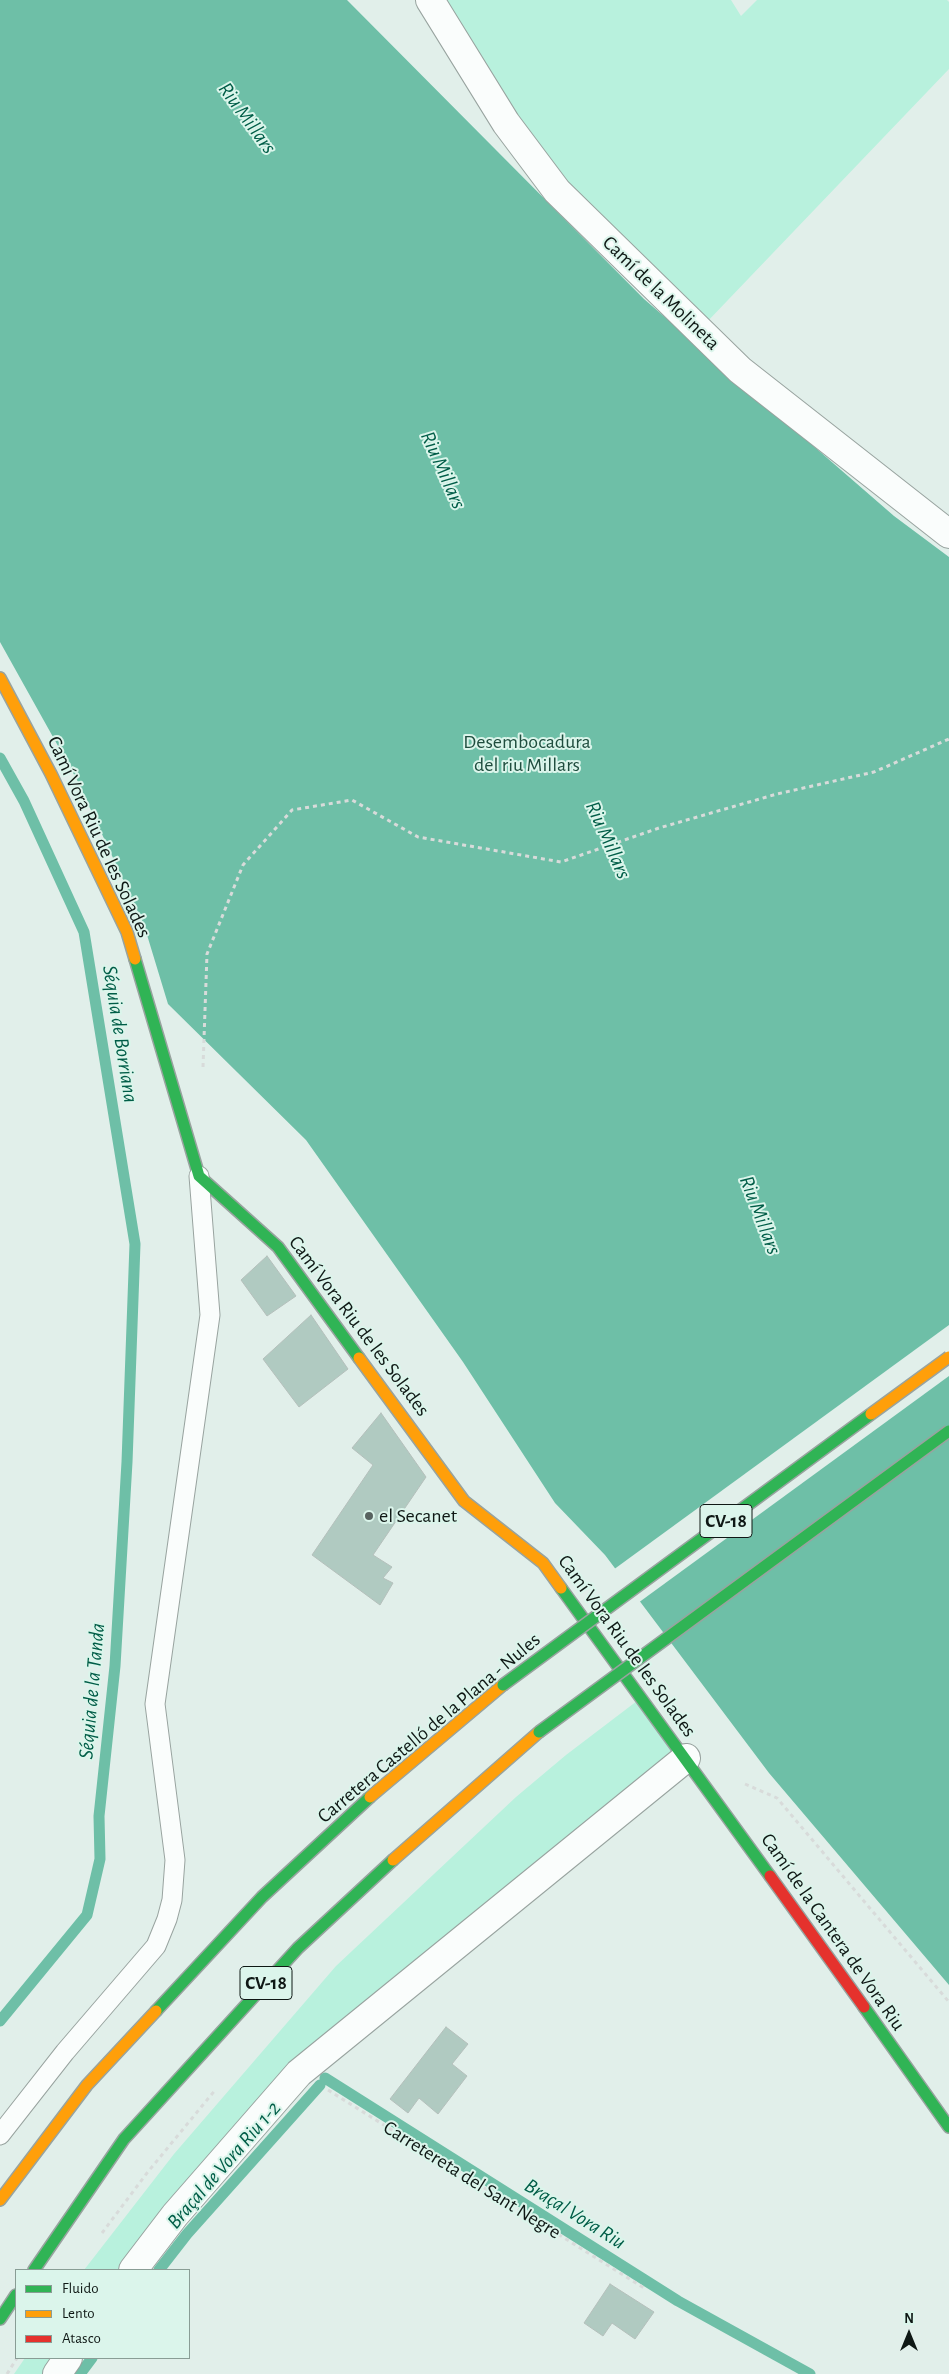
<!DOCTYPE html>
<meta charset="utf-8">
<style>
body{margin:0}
#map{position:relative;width:949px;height:2374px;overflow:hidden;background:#e1efea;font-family:"Alegreya Sans",sans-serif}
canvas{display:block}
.legend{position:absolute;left:15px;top:2269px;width:175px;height:90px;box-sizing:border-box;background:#dbf5eb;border:1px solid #899d95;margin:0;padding:6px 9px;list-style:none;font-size:15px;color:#0f1815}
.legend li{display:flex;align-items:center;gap:10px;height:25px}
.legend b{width:25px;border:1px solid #899d95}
.north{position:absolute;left:884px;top:2309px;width:50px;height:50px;-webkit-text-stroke:4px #dbf5eb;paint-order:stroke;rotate:0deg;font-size:14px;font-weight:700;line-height:20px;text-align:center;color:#0f1815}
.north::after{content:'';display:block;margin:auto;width:18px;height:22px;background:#0f1815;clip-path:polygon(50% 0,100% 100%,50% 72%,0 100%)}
</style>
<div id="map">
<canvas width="949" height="2374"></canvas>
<ul class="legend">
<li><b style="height:6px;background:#30b455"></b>Fluido</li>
<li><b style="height:6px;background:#ff9f0a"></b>Lento</li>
<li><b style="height:6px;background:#e5322d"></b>Atasco</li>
</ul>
<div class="north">N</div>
</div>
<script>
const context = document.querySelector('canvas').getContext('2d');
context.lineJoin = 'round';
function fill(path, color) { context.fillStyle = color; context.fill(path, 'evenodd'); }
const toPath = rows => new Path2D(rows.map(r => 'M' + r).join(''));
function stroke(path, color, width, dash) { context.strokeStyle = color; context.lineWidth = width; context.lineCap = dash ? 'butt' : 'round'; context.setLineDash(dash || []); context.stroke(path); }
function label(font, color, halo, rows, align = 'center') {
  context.font = font + ' "Alegreya Sans",sans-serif'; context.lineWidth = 4; context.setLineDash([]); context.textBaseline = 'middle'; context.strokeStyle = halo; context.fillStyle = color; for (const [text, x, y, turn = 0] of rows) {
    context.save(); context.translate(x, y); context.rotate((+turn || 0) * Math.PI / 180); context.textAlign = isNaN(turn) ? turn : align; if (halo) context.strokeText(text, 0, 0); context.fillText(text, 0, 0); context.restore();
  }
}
const green = toPath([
 [442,0,731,0,741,16,757,0,947,0,949,2,949,69,705,324,564,188],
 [637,1701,677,1756,308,2058,123,2270,84,2270,174,2154,336,1966,516,1797,566,1755],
 [25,2358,61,2358,50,2374,14,2374]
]);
const water = toPath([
 [0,0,347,0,644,299,894,516,949,557,949,1985,769,1773,605,1555,555,1503,463,1362,306,1140,168,1004,144,925,77,780,0,642]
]);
const pier = toPath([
 [949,1325,949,1376,638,1603,613,1570]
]);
const stream = toPath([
 [0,758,24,801,84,932,135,1244,127,1462,115,1666,99,1816,100,1859,87,1915,0,2021],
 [325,2078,678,2301,810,2374],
 [159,2270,187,2234,320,2085],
 [80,2374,92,2358]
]);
const building = toPath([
 [267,1256,296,1296,267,1316,241,1280,267,1256],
 [311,1315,348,1369,299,1407,263,1359,311,1315],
 [381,1413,426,1477,373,1555,392,1567,383,1578,393,1583,380,1605,312,1555,373,1465,352,1448,381,1413],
 [446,2027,468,2044,452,2064,467,2076,438,2114,419,2098,408,2113,390,2099,446,2027],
 [610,2284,654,2312,635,2339,612,2323,603,2336,584,2323,610,2284]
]);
const path = toPath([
 [203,1067,207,954,243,865,292,810,352,800,418,837,561,862,659,828,777,794,874,772,949,739],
 [745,1784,777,1798,949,2002],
 [328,2090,644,2288],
 [102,2233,147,2173,216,2089],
 [7,2374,17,2358]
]);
const lane = toPath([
 [0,2135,65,2052,156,1946,167,1919,172,1900,175,1860,155,1704,210,1315,199,1176]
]);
const street = toPath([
 [430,0,506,123,557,191,740,370,949,534],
 [133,2270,175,2215,299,2073,686,1758],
 [57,2374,68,2358]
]);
const fast = toPath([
 [135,959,199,1176,278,1247,359,1358],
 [561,1588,770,1876],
 [864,2007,949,2127],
 [156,2011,262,1897,370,1797],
 [34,2270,124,2139,298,1948,393,1860],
 [0,2319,16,2295]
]);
const slow = toPath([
 [0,678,51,774,127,932,135,959],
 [359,1358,464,1501,543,1563,561,1588],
 [370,1797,503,1685],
 [393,1860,539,1732],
 [0,2200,87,2085,156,2011]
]);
const jam = toPath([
 [770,1876,864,2007]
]);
const fastBridge = toPath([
 [503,1685,871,1414],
 [539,1732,949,1431]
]);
const slowBridge = toPath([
 [871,1414,949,1357]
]);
const markers = [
 [369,1516,5,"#586360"]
];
const shields = [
 [726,1521,52],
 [266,1983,52]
];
const shieldNames = [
 ["CV-18",726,1521],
 ["CV-18",266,1983]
];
const streetNames = [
 ["Camí de la Molineta",661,293,44],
 ["Camí Vora Riu de les Solades",99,837,65],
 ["Camí Vora Riu de les Solades",359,1326,53],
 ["Camí Vora Riu de les Solades",627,1646,54],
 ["Carretera Castelló de la Plana - Nules",429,1728,-40],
 ["Camí de la Cantera de Vora Riu",833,1932,55],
 ["Carretereta del Sant Negre",472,2180,32]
];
const parkNames = [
 ["Desembocadura",527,742],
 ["del riu Millars",527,765]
];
const poiNames = [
 ["el Secanet",379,1516]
];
const waterNames = [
 ["Riu Millars",247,118,54],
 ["Riu Millars",443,470,66],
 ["Riu Millars",608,840,66],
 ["Séquia de Borriana",120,1034,81],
 ["Riu Millars",760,1215,69],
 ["Séquia de la Tanda",92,1691,-85],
 ["Braçal de Vora Riu 1-2",224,2165,-49],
 ["Braçal Vora Riu",575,2214,32]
];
fill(green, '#b8f1dd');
fill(water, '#6ebfa7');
fill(pier, '#e1efea');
stroke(stream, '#6ebfa7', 11);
fill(building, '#b0cac1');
stroke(building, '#b4bfbb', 1);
stroke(lane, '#98a39f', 21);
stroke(street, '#98a39f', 30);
stroke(fast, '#98a39f', 14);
stroke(slow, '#98a39f', 14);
stroke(jam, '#98a39f', 14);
stroke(path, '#d8dbda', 3, [4, 4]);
stroke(lane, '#fafdfc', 19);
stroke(street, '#fafdfc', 28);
stroke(fast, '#30b455', 11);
stroke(slow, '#ff9f0a', 11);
stroke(jam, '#e5322d', 11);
stroke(fastBridge, '#98a39f', 14, []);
stroke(slowBridge, '#98a39f', 14, []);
stroke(fastBridge, '#30b455', 11);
stroke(slowBridge, '#ff9f0a', 11);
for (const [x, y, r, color] of markers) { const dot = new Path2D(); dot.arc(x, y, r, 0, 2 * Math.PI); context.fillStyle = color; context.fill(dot); stroke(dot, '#dbf5eb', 2); }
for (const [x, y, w] of shields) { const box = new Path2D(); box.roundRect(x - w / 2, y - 16.5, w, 33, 4); context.fillStyle = '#dbf5eb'; context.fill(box); stroke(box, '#0f1815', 1); }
label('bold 19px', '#0f1815', null, shieldNames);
label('20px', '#0f1815', '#dbf5eb', streetNames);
label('20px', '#1f4d3e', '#dbf5eb', parkNames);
label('20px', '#0f1815', '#dbf5eb', poiNames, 'left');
label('italic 21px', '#005d47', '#dbf5eb', waterNames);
</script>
